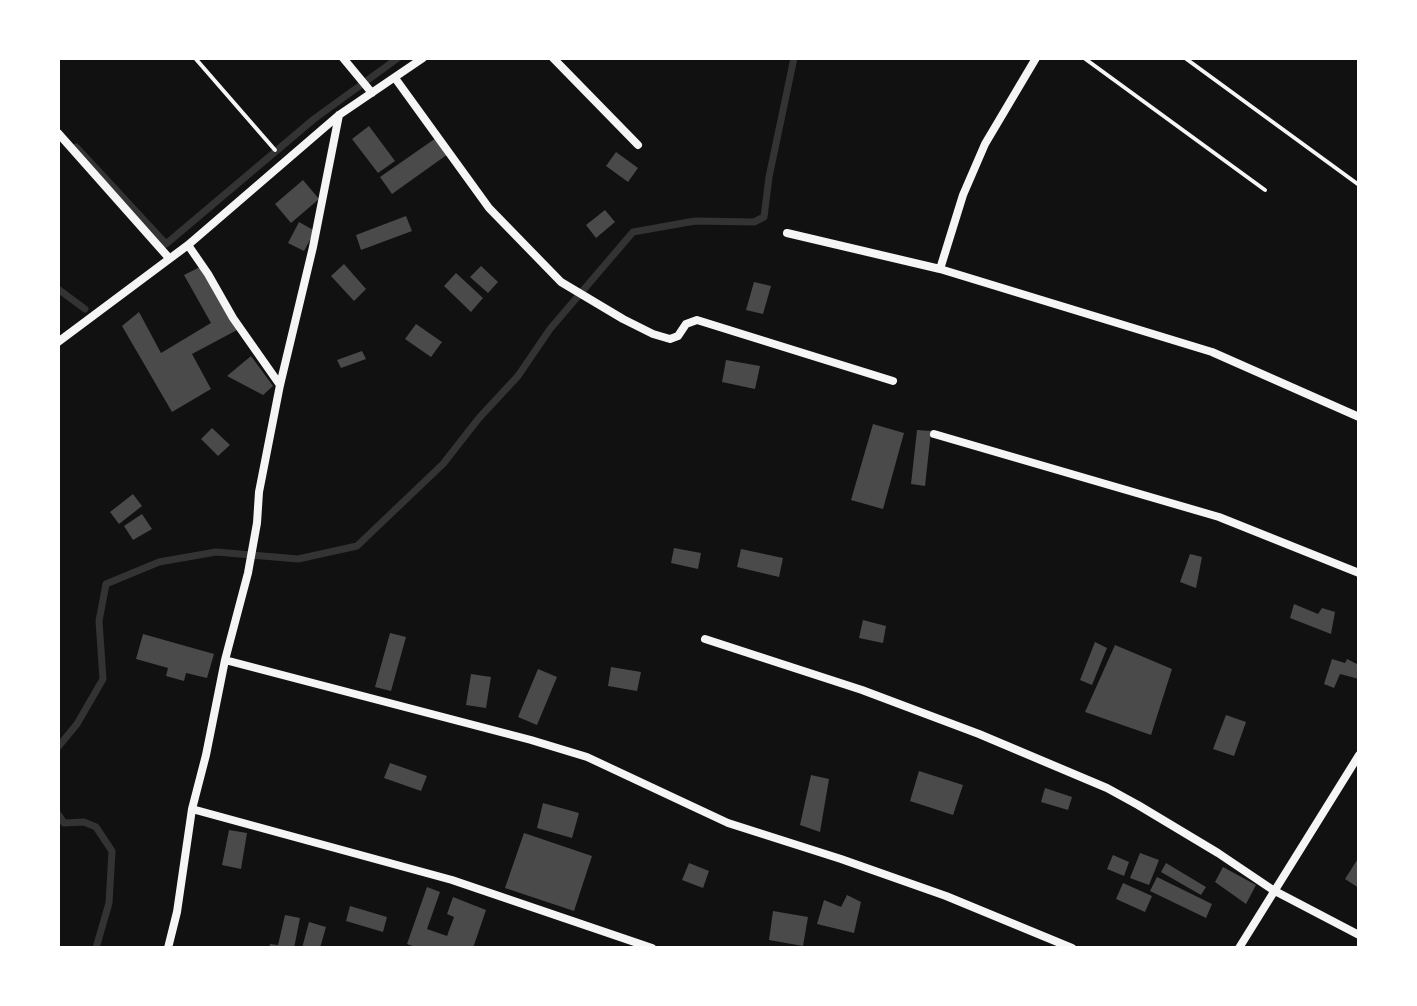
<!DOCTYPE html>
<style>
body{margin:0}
#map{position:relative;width:1417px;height:1006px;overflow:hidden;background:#111;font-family:"PT Sans Narrow",sans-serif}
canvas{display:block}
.frame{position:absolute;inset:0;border:60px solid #fff;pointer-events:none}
</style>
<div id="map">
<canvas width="1417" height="1006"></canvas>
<div class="frame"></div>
</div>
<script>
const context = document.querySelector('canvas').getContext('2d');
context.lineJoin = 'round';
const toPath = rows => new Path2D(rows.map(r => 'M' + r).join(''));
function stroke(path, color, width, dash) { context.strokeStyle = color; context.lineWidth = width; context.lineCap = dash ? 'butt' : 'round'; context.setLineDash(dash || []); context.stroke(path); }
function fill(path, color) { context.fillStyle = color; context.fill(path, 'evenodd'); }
const stream = toPath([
 [76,147,166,244,314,119,398,58],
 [58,289,85,309],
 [58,747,77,724,103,679,99,621,106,584,159,562,216,552,298,559,357,546,443,464,479,418,518,376,550,329,633,232,695,221,754,222,764,217,769,177,794,58],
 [58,814,64,823,84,822,96,827,112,851,109,903,96,948]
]);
const building = toPath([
 [369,126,395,161,378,173,352,139],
 [436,138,448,154,392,194,380,177],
 [616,152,638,168,628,182,606,166],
 [303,180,319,199,291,223,275,204],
 [605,210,615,222,596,238,586,225],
 [406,216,412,231,361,250,356,235],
 [299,222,315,231,304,251,288,243],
 [344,264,366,289,354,301,331,276],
 [202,266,237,330,192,354,211,389,172,412,122,326,139,312,161,353,211,323,184,275],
 [481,266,498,282,488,293,470,277],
 [456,273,483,298,471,312,444,286],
 [754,282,771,286,763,314,746,310],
 [416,324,442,342,431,357,405,339],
 [362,351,366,359,341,368,337,360],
 [251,356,273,386,263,395,227,376],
 [726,360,760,366,755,389,722,382],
 [873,424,904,433,883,509,851,500],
 [212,428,230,445,218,456,201,439],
 [917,430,931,431,925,486,911,484],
 [133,494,142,506,119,524,110,512],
 [142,514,152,529,133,540,124,526],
 [674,548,701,553,698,569,671,563],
 [741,549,783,558,779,577,737,567],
 [1190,554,1202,557,1196,588,1180,582],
 [1294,604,1318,614,1322,608,1335,612,1331,634,1290,618],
 [863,620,886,626,883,643,859,638],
 [390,633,406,637,391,691,375,687],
 [143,634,214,654,207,678,186,673,184,681,166,676,168,668,136,659],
 [1095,642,1107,648,1092,685,1080,680],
 [1115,645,1172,669,1151,735,1085,712],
 [1332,659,1345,663,1347,659,1359,665,1359,679,1340,674,1334,688,1324,684],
 [611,667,641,672,637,691,608,686],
 [538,669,557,677,537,725,518,717],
 [471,674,491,677,486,708,466,705],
 [1226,715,1246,722,1234,756,1213,749],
 [390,763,427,776,421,791,384,778],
 [919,771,963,785,953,815,910,801],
 [811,775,829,779,820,832,800,825],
 [1045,788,1072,797,1068,810,1041,802],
 [543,803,579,813,572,838,537,828],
 [229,830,247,833,241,869,222,865],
 [524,833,592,856,574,911,505,888],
 [1140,853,1159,860,1149,885,1130,878],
 [1113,855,1129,862,1124,876,1107,869],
 [1359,857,1359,888,1345,879],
 [689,863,709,871,703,888,682,880],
 [1166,863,1206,887,1201,895,1161,872],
 [1223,867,1256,885,1246,904,1215,882],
 [1157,877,1212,904,1206,918,1150,891],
 [1123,883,1152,896,1145,912,1116,899],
 [427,887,440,892,427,929,447,936,454,917,447,914,453,897,486,910,473,948,418,948,407,944],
 [847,895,861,902,854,933,817,924,824,900,841,907],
 [350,906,387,917,383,932,346,921],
 [773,911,808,917,803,946,769,940],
 [285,915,300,918,294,948,269,948,270,944,278,945],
 [309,922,326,927,320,948,302,948]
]);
const path = toPath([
 [195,58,275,150],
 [1084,58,1265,190],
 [1185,58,1359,185]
]);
const minor = toPath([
 [343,58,372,93],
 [553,58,638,145],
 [395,78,489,208,561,282,623,319,653,334,670,339,678,336,686,324,697,320,893,381],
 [58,133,169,258],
 [787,233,940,269,1212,352,1359,417],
 [188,245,208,274,233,318,280,385],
 [940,269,963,195,985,144,1036,58],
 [58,342,188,245,339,115,423,58],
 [934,434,1219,517,1359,573],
 [705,639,862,690,979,734,1107,788,1138,805,1218,853,1273,890,1359,935],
 [225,660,531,740,587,757,728,823,841,859,946,896,1072,948],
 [192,809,452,880,652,948],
 [168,948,177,912,192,809,206,755,225,660,248,573,257,523,259,492,280,385,313,247,339,115],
 [1239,948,1359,755]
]);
stroke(stream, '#333', 7);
fill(building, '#4a4a4a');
stroke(path, '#f5f5f5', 4);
stroke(minor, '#f5f5f5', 8);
</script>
